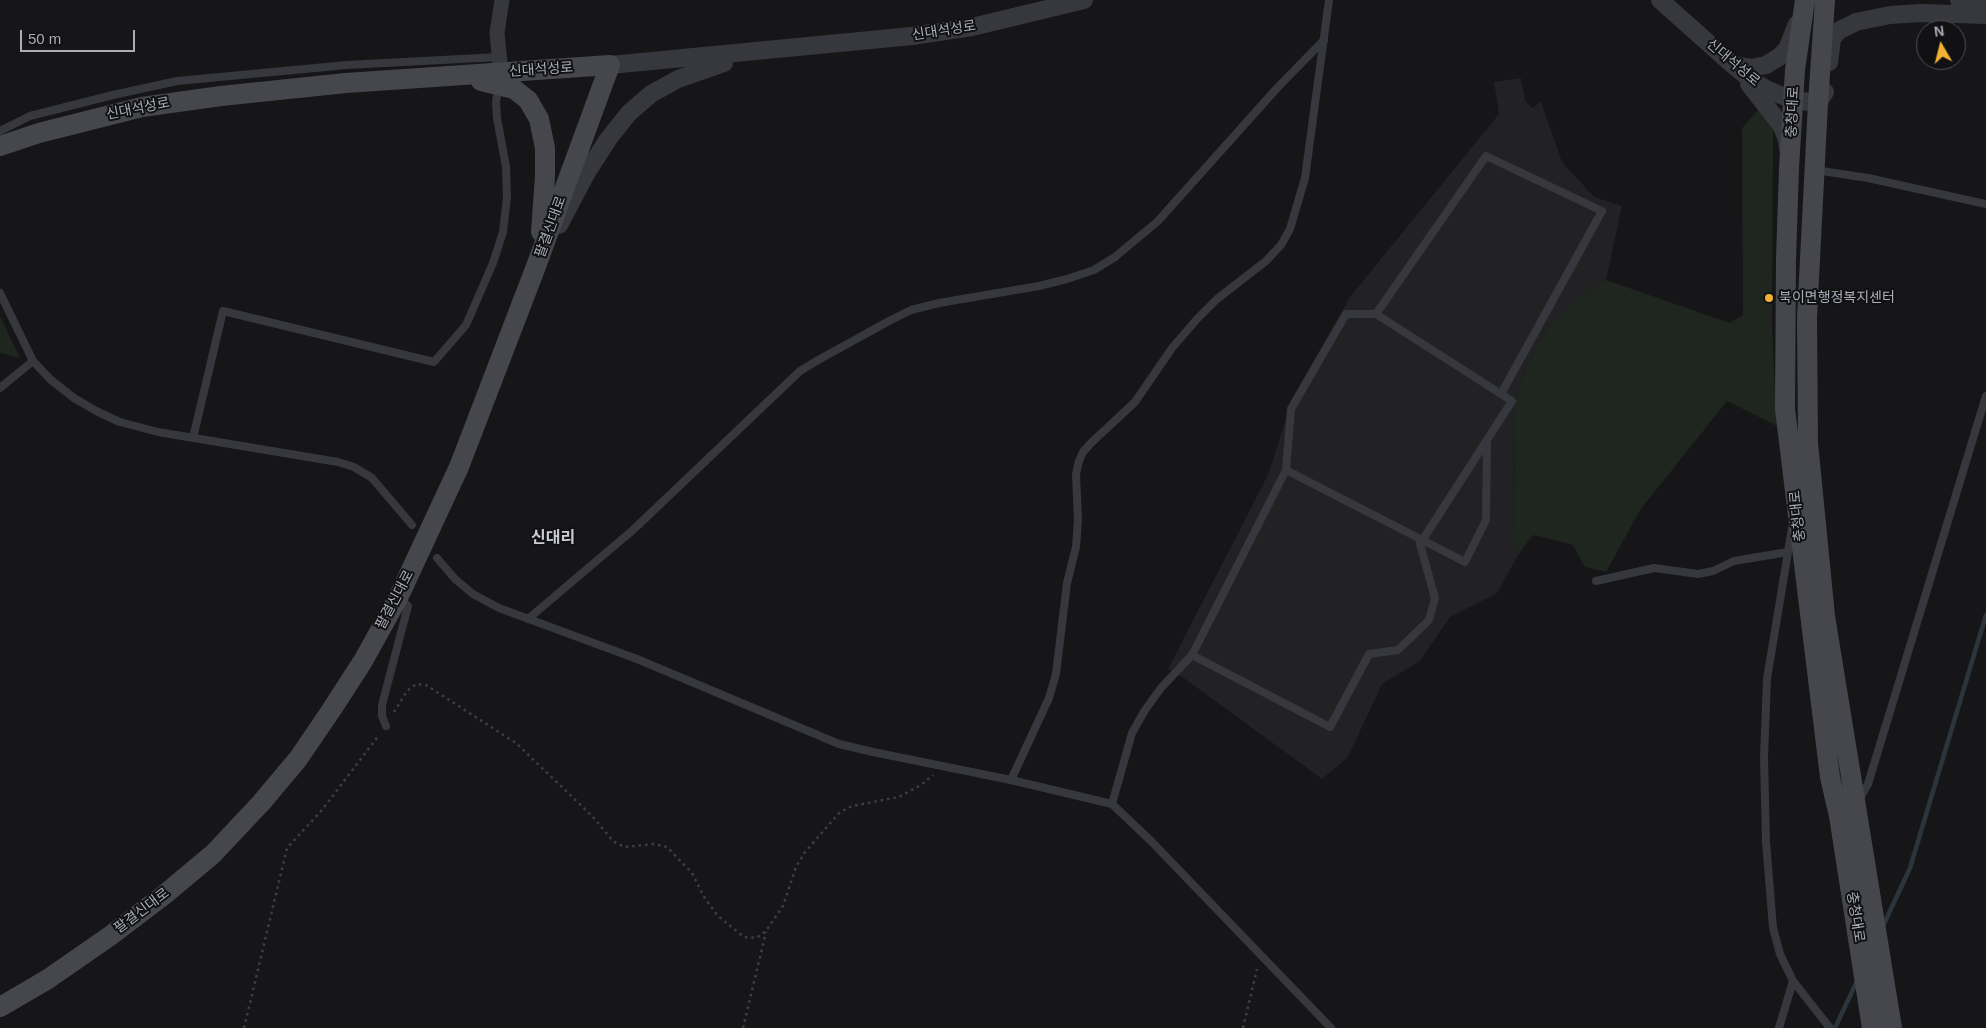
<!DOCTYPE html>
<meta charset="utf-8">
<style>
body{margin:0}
#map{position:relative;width:1986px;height:1028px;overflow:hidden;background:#161618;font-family:Helvetica,sans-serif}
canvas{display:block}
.north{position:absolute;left:1916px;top:20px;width:50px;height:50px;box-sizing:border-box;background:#111113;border:1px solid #4d4f55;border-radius:50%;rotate:352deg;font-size:14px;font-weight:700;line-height:20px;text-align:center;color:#a8adb8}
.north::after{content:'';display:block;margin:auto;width:18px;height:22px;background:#f2b134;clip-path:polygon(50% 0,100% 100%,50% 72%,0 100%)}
.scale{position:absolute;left:20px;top:30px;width:115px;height:22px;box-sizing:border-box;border:2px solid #a8adb8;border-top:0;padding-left:6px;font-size:15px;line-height:18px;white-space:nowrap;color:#a8adb8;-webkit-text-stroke:4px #111113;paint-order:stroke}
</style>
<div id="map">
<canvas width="1986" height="1028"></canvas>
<div class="north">N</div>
<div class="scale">50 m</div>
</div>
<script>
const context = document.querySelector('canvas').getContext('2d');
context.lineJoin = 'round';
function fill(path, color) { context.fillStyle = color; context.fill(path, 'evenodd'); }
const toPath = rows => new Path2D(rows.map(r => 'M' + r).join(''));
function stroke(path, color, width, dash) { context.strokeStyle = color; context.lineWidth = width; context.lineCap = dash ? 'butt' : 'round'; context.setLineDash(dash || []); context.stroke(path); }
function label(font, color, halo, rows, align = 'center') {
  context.font = font + ' Helvetica,"Noto Sans KR",sans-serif'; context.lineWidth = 4; context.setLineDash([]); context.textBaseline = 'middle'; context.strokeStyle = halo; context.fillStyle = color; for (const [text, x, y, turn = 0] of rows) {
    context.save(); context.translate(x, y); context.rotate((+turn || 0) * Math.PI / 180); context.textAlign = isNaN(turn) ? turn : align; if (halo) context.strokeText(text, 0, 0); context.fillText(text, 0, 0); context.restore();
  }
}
const built = toPath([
 [1521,78,1525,101,1532,108,1541,102,1562,162,1594,197,1622,206,1606,280,1578,298,1547,330,1526,366,1515,403,1514,542,1518,555,1497,593,1450,617,1420,661,1382,684,1348,757,1322,779,1181,676,1168,669,1268,475,1293,397,1350,297,1499,114,1494,82]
]);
const green = toPath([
 [1759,109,1773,125,1772,328,1777,426,1727,401,1640,510,1606,572,1585,567,1573,545,1533,535,1518,555,1514,542,1515,403,1526,366,1547,330,1578,298,1606,280,1730,323,1743,315,1742,128],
 [0,316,20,358,0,353]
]);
const stream = toPath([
 [1883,926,1910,868,1986,615],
 [1835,1028,1857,981]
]);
const path = toPath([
 [394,712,407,691,416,684,426,685,474,716,516,743,593,817,613,841,624,847,654,844,667,847,692,873,704,897,718,916,744,937,756,938,766,931,783,906,796,867,805,852,840,812,852,806,899,797,921,785,933,775],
 [244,1028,287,848,322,810,379,735],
 [743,1028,766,932],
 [1243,1028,1257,969]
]);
const service = toPath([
 [0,131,30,116,113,95,177,81,347,65,499,57],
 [1815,170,1868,178,1986,204],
 [0,293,33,361,51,380,74,398,98,412,120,422,158,432,338,462,354,467,372,478,412,525],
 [1376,314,1486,156,1602,211,1501,394],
 [0,388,33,361],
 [193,438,223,311,434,362,466,325,493,263,503,232,507,197,506,167,497,118,496,101,499,86],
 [1286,470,1465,562,1486,520,1487,440],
 [1792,528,1767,679,1764,758,1766,841,1773,928,1780,954,1793,981],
 [437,558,455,579,473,594,499,608,637,659,839,744,873,752,1011,780,1112,804,1151,841,1331,1028],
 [1596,581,1654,568,1698,574,1713,571,1734,561,1788,552],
 [528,619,633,530,800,371,820,359,889,321,911,310,939,303,1039,286,1067,279,1094,270,1115,257,1158,221,1278,87,1324,40],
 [386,726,382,716,382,705,408,606,399,598],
 [1011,780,1049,698,1056,674,1067,583,1076,547,1078,520,1076,474,1079,461,1083,452,1091,443,1135,402,1172,348,1197,319,1217,299,1266,261,1281,245,1290,229,1305,178,1329,0],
 [1859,800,1868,784,1986,396],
 [1112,804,1132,733,1145,710,1161,688,1192,655,1330,727,1369,654,1398,650,1429,620,1435,598,1420,544,1512,401,1376,314,1346,314,1291,409,1286,470,1192,655],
 [1779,1028,1793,981,1830,1028]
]);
const minor = toPath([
 [501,73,497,33,502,0]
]);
const tertiary = toPath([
 [1660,0,1733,65,1754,82,1768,90,1793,100,1818,103,1825,92],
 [1959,0,1986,6],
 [1829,62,1832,39,1838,31,1856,22,1890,15,1921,13,1986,15],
 [610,65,912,36,972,27,1084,0],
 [1733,65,1751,68,1766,65,1779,57,1787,49,1797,24],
 [1749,84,1781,125,1787,139,1788,149],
 [559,225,587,172,609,138,629,113,651,94,678,79,724,63]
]);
const secondary = toPath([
 [1805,0,1795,70,1789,168,1786,259,1785,409,1830,777,1839,816,1872,1028],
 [1825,0,1818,103,1807,318,1808,443,1825,616,1892,1028],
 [481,81,514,89,528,100,539,119,545,148,545,176,541,232],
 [0,146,39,133,142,107,221,96,346,83,610,65,535,269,459,467,398,598,363,661,332,709,298,759,261,803,213,854,164,895,110,936,48,979,0,1007]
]);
const markers = [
 [1769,298,5,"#f2b134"]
];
const streetNames = [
 ["신대석성로",944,31,-9],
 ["신대석성로",1733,63,40],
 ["신대석성로",541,70,-4],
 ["신대석성로",138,109,-11],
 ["충청대로",1793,112,-87],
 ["팔결신대로",551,227,-70],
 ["충청대로",1798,516,-96],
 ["팔결신대로",395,600,-62],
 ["팔결신대로",142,911,-37],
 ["충청대로",1855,917,81]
];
const poiNames = [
 ["북이면행정복지센터",1779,298]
];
const quarterNames = [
 ["신대리",553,539]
];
fill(built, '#222225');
fill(green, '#1e261f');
stroke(stream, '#2c353c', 4.5);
stroke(path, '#3d3f44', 2.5, [2.5, 4]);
stroke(service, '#37383d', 8);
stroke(minor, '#37383d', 15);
stroke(tertiary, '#37383d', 18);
stroke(secondary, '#45474d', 20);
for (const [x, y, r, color] of markers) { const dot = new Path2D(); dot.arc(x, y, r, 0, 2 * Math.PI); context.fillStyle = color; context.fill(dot); stroke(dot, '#111113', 2); }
label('14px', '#a8adb8', '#111113', streetNames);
label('14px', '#a8adb8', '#111113', poiNames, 'left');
label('bold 16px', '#c9ccd4', '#111113', quarterNames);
</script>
